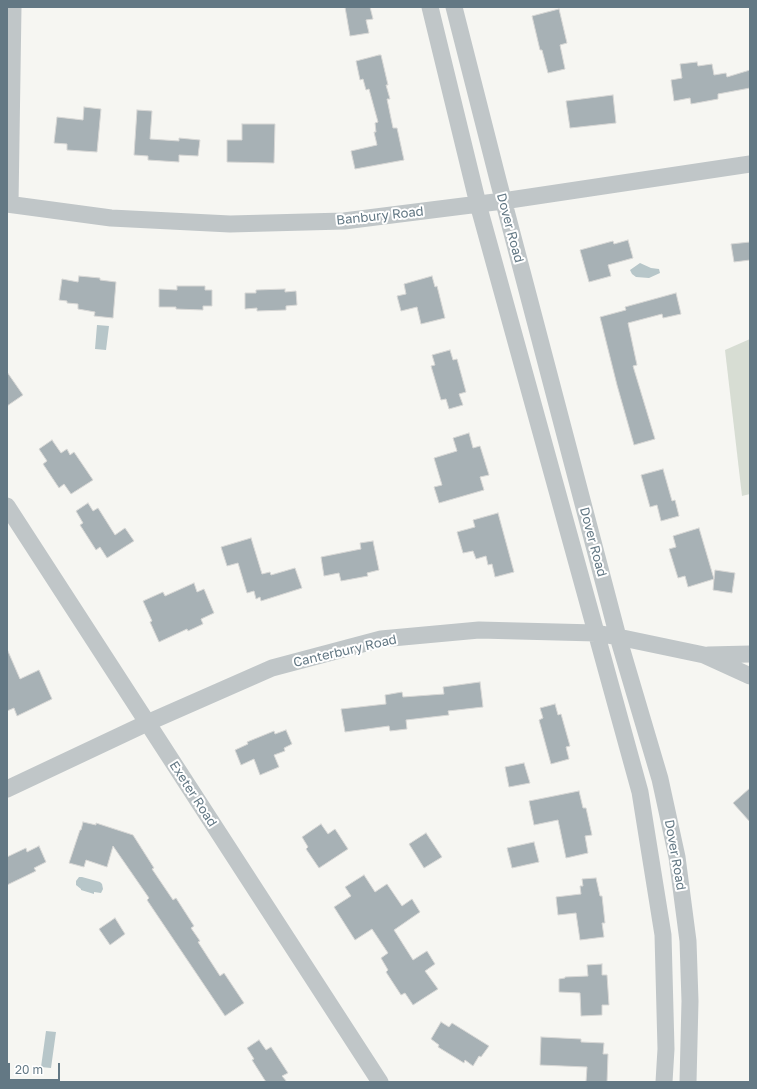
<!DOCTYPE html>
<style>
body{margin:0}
#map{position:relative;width:757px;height:1089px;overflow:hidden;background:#f6f6f2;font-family:"Golos Text",sans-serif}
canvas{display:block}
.frame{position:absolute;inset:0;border:8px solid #637884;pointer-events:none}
.scale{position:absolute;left:8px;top:1063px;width:52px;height:18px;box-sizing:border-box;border:2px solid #637884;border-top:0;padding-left:5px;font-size:12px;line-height:14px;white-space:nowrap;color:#637884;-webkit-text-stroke:3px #fff;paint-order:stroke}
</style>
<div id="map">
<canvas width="757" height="1089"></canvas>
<div class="frame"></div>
<div class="scale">20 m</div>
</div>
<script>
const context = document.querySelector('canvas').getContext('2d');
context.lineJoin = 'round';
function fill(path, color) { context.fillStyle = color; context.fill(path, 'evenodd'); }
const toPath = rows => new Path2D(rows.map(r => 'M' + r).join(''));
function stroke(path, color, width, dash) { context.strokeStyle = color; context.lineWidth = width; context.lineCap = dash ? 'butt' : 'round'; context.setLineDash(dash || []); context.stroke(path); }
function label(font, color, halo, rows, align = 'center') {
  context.font = font + ' "Golos Text",sans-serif'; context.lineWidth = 4; context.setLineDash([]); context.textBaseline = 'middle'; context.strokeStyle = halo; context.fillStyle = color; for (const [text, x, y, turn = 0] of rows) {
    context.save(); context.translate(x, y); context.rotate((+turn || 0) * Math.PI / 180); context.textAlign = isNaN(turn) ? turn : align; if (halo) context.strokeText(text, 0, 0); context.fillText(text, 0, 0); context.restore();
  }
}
const green = toPath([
 [750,339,750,494,742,496,725,350]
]);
const water = toPath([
 [640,263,651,268,659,269,660,273,649,278,636,277,632,274,630,270],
 [97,325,109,326,106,350,95,349],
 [79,877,82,877,100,882,102,884,103,889,101,893,94,892,94,894,81,890,81,889,76,885,76,881],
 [46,1031,56,1032,51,1068,41,1067]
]);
const building = toPath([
 [345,7,370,7,373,19,366,20,369,33,350,36,345,7],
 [559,9,567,43,560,45,565,69,548,73,542,50,540,50,532,16,559,9],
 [379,55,381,55,388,85,386,85,390,99,387,99,393,128,397,128,404,160,355,169,351,151,377,145,374,132,376,132,375,123,378,122,369,89,366,90,363,79,360,80,356,61,379,55],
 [697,62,698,66,712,64,714,75,726,73,727,77,750,70,750,88,718,94,718,99,691,104,690,98,674,101,671,80,682,78,680,64,697,62],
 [613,95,616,123,570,128,566,101,613,95],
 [84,107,101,109,97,152,67,150,67,144,54,143,57,117,83,120,84,107],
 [137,110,152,111,150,139,179,141,179,138,200,140,198,156,179,155,179,162,148,160,148,156,134,155,137,110],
 [242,124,275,124,274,163,227,162,227,140,242,140,242,124],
 [628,240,633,258,608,265,611,276,589,282,580,250,613,241,614,244,628,240],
 [750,242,750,260,734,262,731,244,750,242],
 [79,276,100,278,100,280,116,282,113,318,94,316,95,312,78,309,78,304,67,303,67,301,59,300,62,279,78,282,79,276],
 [432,276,435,287,437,286,445,318,421,324,417,307,401,311,397,296,406,294,404,284,432,276],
 [177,286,205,286,205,290,212,290,212,306,203,306,203,310,176,309,176,307,159,307,159,289,177,290,177,286],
 [285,289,285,292,296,291,297,305,286,306,286,310,257,311,257,308,245,309,245,293,256,293,256,290,285,289],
 [676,293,681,314,663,318,662,314,628,323,637,365,633,366,655,439,634,445,617,385,600,317,626,310,625,307,676,293],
 [450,350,453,360,457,359,466,392,459,394,463,405,449,409,446,399,441,400,431,366,435,365,432,355,450,350],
 [7,372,23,395,7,406,7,372],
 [469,433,473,448,480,446,489,475,480,477,484,490,439,503,434,487,442,485,434,458,457,451,453,438,469,433],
 [52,440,61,453,67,449,70,455,74,452,93,480,71,494,64,484,59,488,43,464,47,461,39,449,52,440],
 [663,469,672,501,675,500,679,516,661,521,657,505,650,507,641,475,663,469],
 [88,503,93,511,98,508,115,535,125,528,134,541,107,558,100,547,96,550,80,525,83,523,76,511,88,503],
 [498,513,514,572,495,577,492,564,488,565,486,556,476,559,473,551,463,553,457,532,475,527,473,520,498,513],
 [699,528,714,579,715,570,735,573,732,593,713,590,714,579,688,587,685,576,678,578,669,549,676,547,673,536,699,528],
 [251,538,262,574,270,572,271,575,295,568,302,588,261,601,260,597,256,599,254,591,247,593,238,563,227,566,221,547,251,538],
 [373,541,379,570,367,573,368,576,341,581,339,573,324,576,321,557,361,549,360,543,373,541],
 [194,583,197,592,204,589,214,613,201,619,203,624,188,631,187,629,159,642,150,622,152,621,143,601,163,592,165,596,194,583],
 [7,649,20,679,39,670,52,699,17,716,14,708,7,711,7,649],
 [480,682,483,707,448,711,449,715,406,720,407,729,390,731,389,726,345,732,341,709,386,704,385,695,402,692,403,697,444,694,443,687,480,682],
 [555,704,558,715,561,714,570,746,566,747,569,759,551,764,539,720,543,718,540,708,555,704],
 [286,730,292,744,284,748,285,751,274,755,279,767,260,775,254,759,241,765,235,750,248,744,247,742,274,731,275,734,286,730],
 [524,763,530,783,509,787,505,767,524,763],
 [750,788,750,822,733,803,750,788],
 [579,791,583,808,586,808,592,835,585,836,588,853,566,858,558,820,534,825,529,801,579,791],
 [83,822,96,825,96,823,133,835,154,868,152,869,173,900,176,898,194,926,191,928,200,941,198,942,220,976,224,973,244,1003,225,1016,149,903,147,900,149,898,113,846,107,867,86,860,84,867,69,863,80,830,81,830,83,822],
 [321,824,328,834,335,829,348,849,319,868,306,849,308,847,302,837,321,824],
 [426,833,442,857,424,868,409,844,426,833],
 [534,842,539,862,512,868,507,848,534,842],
 [39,846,46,862,34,868,36,871,7,885,7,857,26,848,27,852,39,846],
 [364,875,375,892,387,884,402,906,412,899,420,912,394,930,413,960,427,951,435,964,425,971,438,989,413,1005,405,993,401,995,386,972,388,970,381,958,388,953,372,929,355,940,334,907,351,896,345,887,364,875],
 [596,878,600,896,602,896,605,923,602,923,604,937,580,940,576,913,558,915,556,897,581,894,580,886,583,886,582,879,596,878],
 [115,918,125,934,110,945,99,929,115,918],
 [602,964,602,975,607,975,609,1005,602,1005,602,1015,581,1016,580,993,559,992,559,979,565,978,565,977,588,976,587,965,602,964],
 [441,1022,449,1027,452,1023,489,1046,481,1057,479,1056,473,1066,465,1060,464,1063,438,1047,439,1045,431,1039,441,1022],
 [541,1037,581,1039,581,1042,604,1043,603,1054,608,1054,607,1082,586,1082,587,1067,540,1065,541,1037],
 [259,1040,266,1050,271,1047,288,1073,282,1076,287,1082,266,1082,252,1060,254,1059,247,1048,259,1040]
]);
const street = toPath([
 [430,7,478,204,640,792,663,935,666,1049,664,1082],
 [454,7,498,180,618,637,660,779,677,857,688,941,690,1001,688,1082],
 [7,204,111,218,230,224,344,221,503,201,750,164],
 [10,204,13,7],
 [7,506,380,1082],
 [708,655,750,654],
 [7,789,147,723,272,668,381,639,479,630,596,633,618,637,704,655,750,676]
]);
const streetNames = [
 ["Banbury Road",380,216,-6],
 ["Dover Road",510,228,75],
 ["Dover Road",593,542,75],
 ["Canterbury Road",345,651,-13],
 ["Exeter Road",193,794,57],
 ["Dover Road",675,855,80]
];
fill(green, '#d7ddd3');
fill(water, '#b7c6c9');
fill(building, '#a7b1b5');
stroke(building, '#d7d7d5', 1);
stroke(street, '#c0c6c8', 17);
label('13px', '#637884', '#fff', streetNames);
</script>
